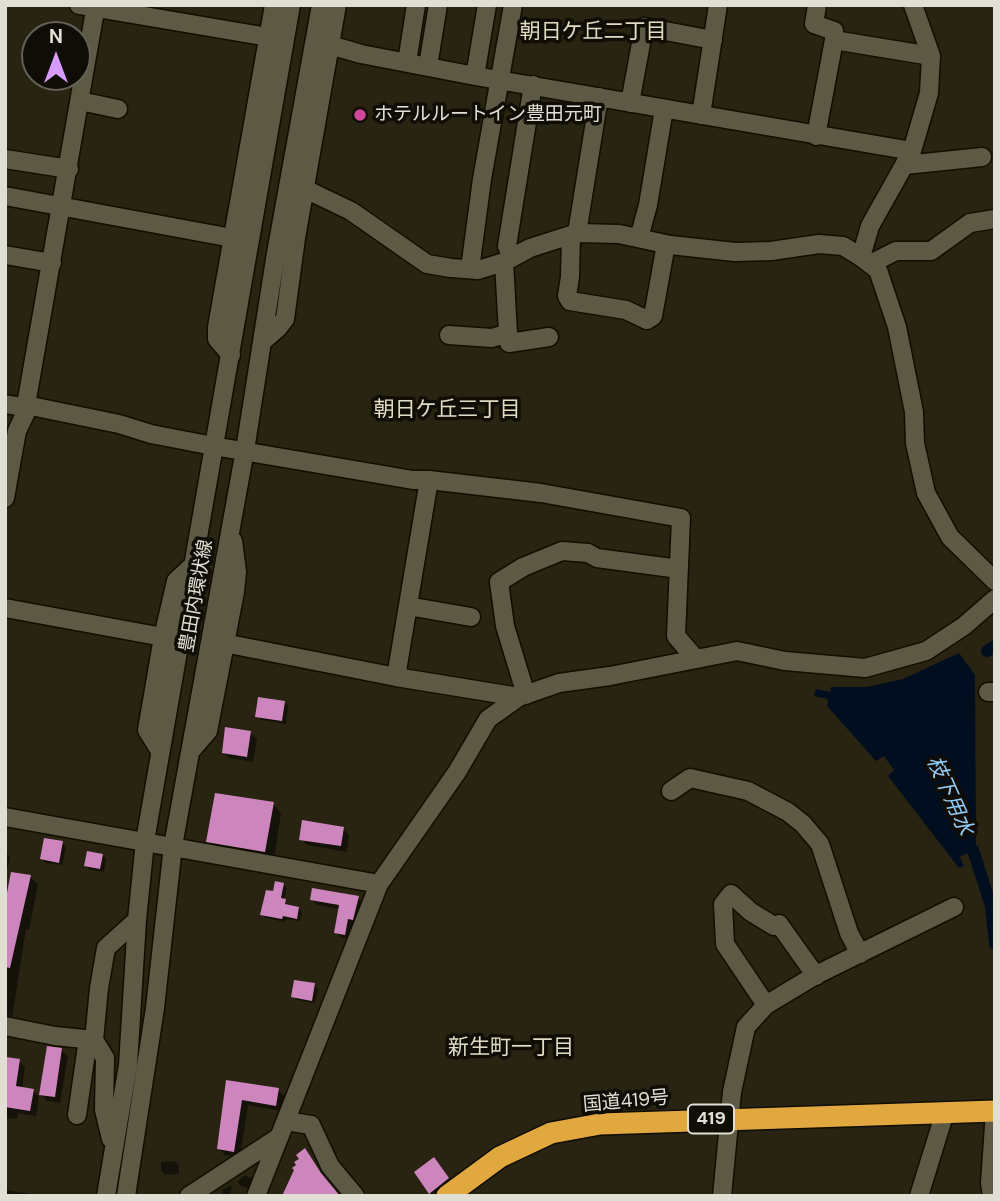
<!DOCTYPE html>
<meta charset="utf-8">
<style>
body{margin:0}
#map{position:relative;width:1000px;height:1201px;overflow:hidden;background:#282411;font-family:"DM Sans",sans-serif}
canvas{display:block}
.frame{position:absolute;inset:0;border:7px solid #e1dfd3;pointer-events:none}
.north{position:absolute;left:21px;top:21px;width:70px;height:70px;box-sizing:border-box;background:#0f0d06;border:2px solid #636158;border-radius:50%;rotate:0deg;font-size:19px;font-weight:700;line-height:28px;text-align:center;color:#e1dfd3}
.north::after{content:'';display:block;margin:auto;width:24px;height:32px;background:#d59cfb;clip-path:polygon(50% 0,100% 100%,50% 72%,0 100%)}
</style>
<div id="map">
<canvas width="1000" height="1201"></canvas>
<div class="frame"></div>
<div class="north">N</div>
</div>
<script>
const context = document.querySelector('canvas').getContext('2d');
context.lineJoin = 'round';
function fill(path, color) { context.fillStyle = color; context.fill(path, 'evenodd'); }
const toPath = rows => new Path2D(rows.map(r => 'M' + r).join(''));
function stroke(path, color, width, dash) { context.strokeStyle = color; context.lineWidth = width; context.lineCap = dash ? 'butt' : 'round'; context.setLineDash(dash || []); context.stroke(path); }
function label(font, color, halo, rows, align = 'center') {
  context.font = font + ' "DM Sans","Noto Sans JP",sans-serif'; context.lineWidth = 7; context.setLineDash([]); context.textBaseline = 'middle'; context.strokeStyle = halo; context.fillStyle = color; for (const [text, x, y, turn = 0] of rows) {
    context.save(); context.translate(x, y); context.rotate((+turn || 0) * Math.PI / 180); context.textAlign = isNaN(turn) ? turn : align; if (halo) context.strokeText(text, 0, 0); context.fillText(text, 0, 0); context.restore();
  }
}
const water = toPath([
 [959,653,975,675,976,848,984,863,975,867,967,853,960,857,964,866,959,868,888,776,894,770,884,756,876,761,827,706,828,699,814,696,816,689,830,692,831,687,867,687,903,679]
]);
const shadow = toPath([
 [284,702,288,706,286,724,261,720,257,716],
 [250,733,257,739,253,762,230,758,223,752],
 [273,804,281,813,274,860,217,850,208,841],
 [343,829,349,835,347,852,307,845,301,839],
 [62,843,66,847,62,865,46,863,42,859],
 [5,852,10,857,8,868,5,867],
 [103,855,106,859,104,872,90,870,86,866],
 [30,877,38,885,29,930,26,929,12,1019,5,1018,5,889,9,890],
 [283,885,287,888,284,900,288,906,299,908,302,912,300,921,286,919,285,922,266,918,262,915],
 [358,898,363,904,358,924,354,924,351,939,342,938,336,932,340,909,317,905,311,899],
 [314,985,318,989,315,1003,297,1000,293,996],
 [61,1050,68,1056,60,1103,47,1101,41,1094],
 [5,1059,19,1061,25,1067,22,1089,33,1090,39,1097,36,1116,18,1113,17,1119,5,1118],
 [227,1082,278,1090,284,1096,282,1111,248,1105,240,1157,225,1155,219,1148],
 [434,1160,454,1185,441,1196,433,1196,416,1172],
 [175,1161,179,1165,179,1174,165,1175,161,1171,161,1162],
 [245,1175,255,1180,251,1189,241,1186,237,1182],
 [232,1185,230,1196,221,1196,223,1189],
 [5,1190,45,1196,5,1196]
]);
const canal = toPath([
 [987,651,995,646],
 [973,850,991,906,995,944]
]);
const building = toPath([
 [258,697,285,701,282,721,255,717],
 [225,727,251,731,247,757,222,753],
 [215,793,274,802,265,852,206,842],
 [302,820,344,827,341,846,299,840],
 [44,838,63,841,59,863,40,859],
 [87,851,103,854,100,869,84,866],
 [11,872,31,875,10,968,5,967,5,903],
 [275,881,284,883,281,898,286,899,285,904,299,907,297,919,283,916,282,919,260,915,266,890,273,891],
 [312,888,359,896,353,920,348,919,345,935,334,933,339,905,310,900],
 [294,980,315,983,312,1001,291,997],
 [47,1046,62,1048,55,1097,39,1095],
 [6,1057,20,1059,16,1086,34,1089,30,1111,5,1107],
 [226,1080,279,1088,276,1106,242,1100,234,1152,217,1149],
 [305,1148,321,1173,340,1196,282,1196,294,1170,292,1168,296,1165,294,1162,299,1159,296,1155],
 [434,1157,449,1178,429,1194,414,1172]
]);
const minor = toPath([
 [79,5,268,37],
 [817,5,814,24,834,31,834,40,931,56],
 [330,45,361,54,475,76,912,151],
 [407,62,416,5],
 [428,66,438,5],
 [475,76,487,5],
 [80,101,118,109],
 [630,103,644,27,713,40],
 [701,115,718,5],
 [816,136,834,40],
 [5,159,69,169],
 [905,165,982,157],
 [305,189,351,211,427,264,451,268,478,270,504,262,530,248,577,233,619,234,670,245,735,252,771,251,819,244,843,246,861,257,878,270,897,327,914,412,915,443,926,493,950,537,995,581],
 [5,196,232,238],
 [577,233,599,97],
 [571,236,570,277,567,296,570,301,626,310,647,320,653,316,666,244],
 [639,238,648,205,664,109],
 [5,255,52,263],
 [511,257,507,246,533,85],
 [861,257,870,226,912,151,929,93,931,56,913,5],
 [870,264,896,251,931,251,970,223,995,219],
 [470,269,482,179,513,5],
 [449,335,492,338,508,333,504,262],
 [263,341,278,328,285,319,296,238,337,5],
 [509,343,549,337],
 [231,355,217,339,217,327,274,5],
 [5,404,28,408],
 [26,405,119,424,151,434,213,446,413,480,429,480,541,493,681,518,676,636,695,658],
 [28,408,26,405,96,5],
 [5,498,17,431,28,408],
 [408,606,471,617],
 [5,608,163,637],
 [224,643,396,677,519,697],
 [396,677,429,480],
 [988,692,995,692],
 [526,695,505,626,499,582,523,567,562,551,588,553,597,558,679,569],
 [160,751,147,730,163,637,176,581,193,565],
 [190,752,208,731,235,592,237,572,233,541],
 [671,791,690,778,748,791,788,812,803,824,820,844,849,933,860,954],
 [5,817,379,884],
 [766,1005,725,944,723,904,731,894,751,912,774,926,779,924,816,976],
 [5,1026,55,1036,94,1040],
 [77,1115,88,1039],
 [286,1121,311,1125,330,1166,355,1196],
 [111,1139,104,1110,105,1058,94,1040,99,988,106,948,137,920],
 [106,1196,128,1065,137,920,145,841,291,5],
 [126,1196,155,1008,173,846,245,450,276,253,321,5],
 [189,1196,279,1137],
 [256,1196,379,884,457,772,488,719,519,697,559,683,610,676,737,651,785,661,865,668,926,651,964,626,995,599],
 [722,1196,732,1092,746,1027,766,1005,814,976,954,907],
 [919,1196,945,1112],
 [992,1196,990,1183,995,1111]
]);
const highway = toPath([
 [447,1196,500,1157,551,1133,600,1124,995,1111]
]);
const markers = [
 [360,115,7,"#d1479c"]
];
const shields = [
 [711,1119,46]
];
const shieldNames = [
 ["419",711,1119]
];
const poiNames = [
 ["ホテルルートイン豊田元町",374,115]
];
const streetNames = [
 ["豊田内環状線",197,596,-80],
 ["国道419号",626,1102,-5]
];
const neighbourhoodNames = [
 ["朝日ケ丘二丁目",593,32],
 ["朝日ケ丘三丁目",447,410],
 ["新生町一丁目",511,1048]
];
const waterNames = [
 ["枝下用水",949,796,66]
];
fill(water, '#000e1f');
fill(shadow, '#0007');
stroke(canal, '#000e1f', 12);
fill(building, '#cc85bd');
stroke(minor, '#110d00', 21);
stroke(highway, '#110d00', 24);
stroke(minor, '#5d5944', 18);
stroke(highway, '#e2a840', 21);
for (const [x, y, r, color] of markers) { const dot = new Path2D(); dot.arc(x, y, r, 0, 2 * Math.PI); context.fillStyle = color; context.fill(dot); stroke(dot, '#0f0d06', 2.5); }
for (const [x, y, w] of shields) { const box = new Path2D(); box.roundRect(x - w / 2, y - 14.5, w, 29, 5); context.fillStyle = '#0f0d06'; context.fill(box); stroke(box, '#e1dfd3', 2); }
label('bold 18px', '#e1dfd3', null, shieldNames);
label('19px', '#e1dfd3', '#0f0d06', poiNames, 'left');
label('19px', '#e1dfd3', '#0f0d06', streetNames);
label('21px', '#e0dbc2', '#0f0d06', neighbourhoodNames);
label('italic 21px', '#93cbf7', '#0f0d06', waterNames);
</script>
